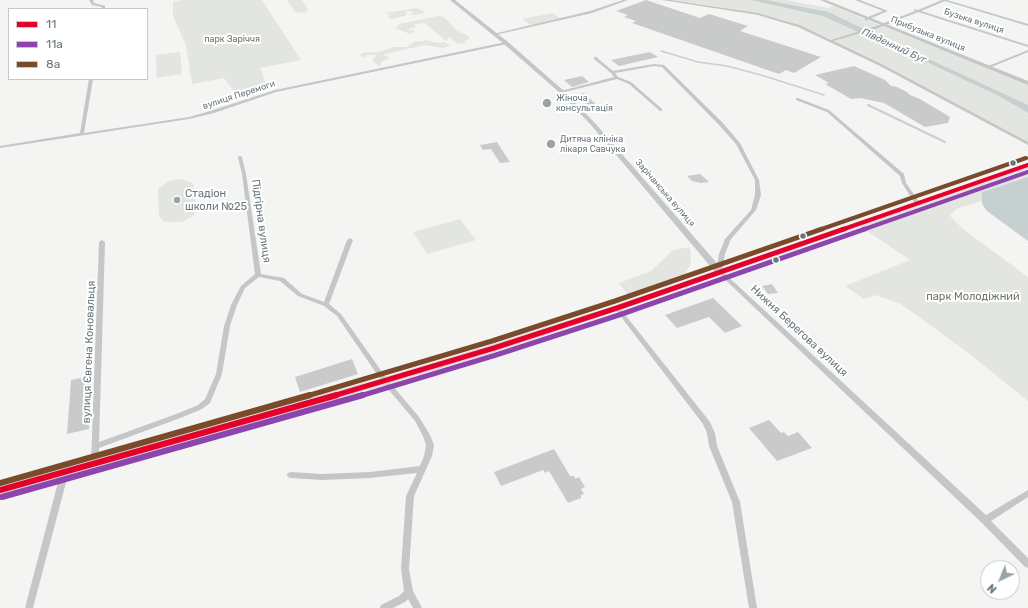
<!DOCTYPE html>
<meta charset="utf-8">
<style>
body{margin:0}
#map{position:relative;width:1028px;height:608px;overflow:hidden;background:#f4f4f3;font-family:Rubik,sans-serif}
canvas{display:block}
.legend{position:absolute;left:8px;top:8px;width:140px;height:72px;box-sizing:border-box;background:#fff;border:1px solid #c3c9cc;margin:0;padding:5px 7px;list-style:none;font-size:12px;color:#68787f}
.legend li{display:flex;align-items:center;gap:8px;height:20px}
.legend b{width:20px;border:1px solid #c3c9cc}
.north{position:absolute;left:980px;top:560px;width:40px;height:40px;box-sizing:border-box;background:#fff;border:1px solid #c3c9cc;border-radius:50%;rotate:223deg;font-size:11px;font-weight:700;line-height:16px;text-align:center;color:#68787f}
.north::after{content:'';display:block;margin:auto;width:14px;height:18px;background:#99a3a8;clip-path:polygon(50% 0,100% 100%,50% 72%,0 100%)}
</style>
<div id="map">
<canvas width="1028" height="608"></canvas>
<ul class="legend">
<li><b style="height:5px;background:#e4002b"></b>11</li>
<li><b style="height:5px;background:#8e44ad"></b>11а</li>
<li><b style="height:5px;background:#7a4b2a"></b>8а</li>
</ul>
<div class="north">N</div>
</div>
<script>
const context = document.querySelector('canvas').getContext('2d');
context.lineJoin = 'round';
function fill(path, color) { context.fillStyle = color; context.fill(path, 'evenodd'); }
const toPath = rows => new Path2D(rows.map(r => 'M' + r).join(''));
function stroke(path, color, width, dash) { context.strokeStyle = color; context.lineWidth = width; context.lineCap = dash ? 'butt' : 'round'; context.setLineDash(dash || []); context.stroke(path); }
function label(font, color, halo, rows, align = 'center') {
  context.font = font + ' Rubik,sans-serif'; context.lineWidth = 4; context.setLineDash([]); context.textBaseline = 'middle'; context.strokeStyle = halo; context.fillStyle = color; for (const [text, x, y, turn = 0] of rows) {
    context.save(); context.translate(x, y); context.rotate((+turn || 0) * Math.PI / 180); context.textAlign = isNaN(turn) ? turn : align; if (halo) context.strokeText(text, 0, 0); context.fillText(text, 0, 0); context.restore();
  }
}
const green = toPath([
 [181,0,262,0,301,60,260,68,268,89,239,98,224,78,192,84,186,45,173,16,173,2],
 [287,0,302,0,308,10,305,13,295,12],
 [669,0,786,0,828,8,834,6,879,25,832,40,800,25,778,18,716,6],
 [417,8,426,13,412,15,410,15,414,12,406,11,407,15,393,19,388,18,390,15,385,13],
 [552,13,560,18,530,25,522,19],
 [438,16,444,17,457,31,467,35,470,39,465,40,466,43,458,44,449,37,446,41,425,23,414,24,416,27,413,28,406,29,415,31,410,34,395,28,399,24],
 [882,26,1028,84,1028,143,883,64,835,41],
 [418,41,421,42,425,40,439,43,445,42,450,46,443,48,424,45,393,52,383,55,389,57,388,59,381,62,381,65,379,66,373,61,373,58,377,56,376,55,367,55,365,57,360,56,362,53,380,52,393,47,407,47,414,42],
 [180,52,182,74,157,78,156,55],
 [1028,167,1028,177,982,192,982,201,956,209,950,216,963,229,1028,277,1028,401,967,352,901,304,875,295,864,299,845,286,910,260,860,226],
 [181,179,193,183,197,211,193,216,182,222,164,222,159,216,158,189,169,181],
 [460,219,476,240,427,254,413,232],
 [690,247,691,263,685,274,670,282,628,295,619,283,651,271,673,250]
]);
const water = toPath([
 [870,32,1028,105,1028,113,999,96,865,33],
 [1028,177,1028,241,987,211,982,204,982,192]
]);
const streamFar1 = toPath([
 [661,51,698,62,727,66,761,75,824,95]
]);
const stream = toPath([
 [868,105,945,142]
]);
const river = toPath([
 [751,0,766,0,828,12,887,40,886,42,880,42,823,16,751,0]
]);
const building = toPath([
 [646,0,700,18,709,14,748,26,740,31,821,57,794,73,786,70,779,74,632,23,636,21,624,17,628,15,616,11],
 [650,52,658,57,619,66,611,60],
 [854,66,885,80,891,86,897,87,907,92,910,95,920,99,950,117,948,123,925,127,884,103,860,98,851,99,825,84,829,83,815,75],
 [582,76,589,82,572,87,564,80],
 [584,93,601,109,593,110,576,95],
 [497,142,510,162,500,163,491,149,483,150,480,145],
 [700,174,709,182,701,183,692,181,687,176],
 [772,284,778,293,768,294,762,286],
 [713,298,742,326,725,333,709,317,677,328,665,315],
 [352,359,358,374,300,392,295,377],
 [90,376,89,429,67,434,71,380],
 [769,420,781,433,784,432,788,436,798,432,812,448,777,461,749,428],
 [554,449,570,476,574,476,575,479,579,477,585,487,581,489,584,494,581,495,581,498,568,503,549,471,545,473,543,470,501,486,494,472]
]);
const minor = toPath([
 [89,0,93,0,94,3,105,6,105,9,101,9,102,7,92,5,89,0],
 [623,0,628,0,592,13,495,35,493,34,590,11,623,0],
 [662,0,671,0,758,13,800,25,831,40,876,26,915,11,914,9,918,10,942,0,947,0,1028,24,1028,26,945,1,921,11,1028,45,1028,47,918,12,878,28,834,41,882,64,1028,142,1028,145,880,66,798,27,758,15,662,0],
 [855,0,860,0,888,11,867,20,865,20,865,18,883,11,855,0],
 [506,42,507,42,507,44,276,92,214,113,189,119,0,148,0,146,80,133,89,79,93,79,84,133,189,117,210,111,275,90,506,42],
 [1028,50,1028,52,989,68,986,67,1028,50],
 [594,57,596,57,613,71,654,64,664,65,722,122,740,143,759,180,761,195,756,210,731,239,725,254,722,271,986,515,1028,490,1028,497,991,521,1028,558,1028,568,1025,567,982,523,717,272,716,271,719,254,725,239,751,210,755,195,755,180,736,144,718,124,662,67,654,66,615,73,618,77,631,82,662,109,662,111,660,111,629,84,617,79,561,93,561,91,614,77,611,73,594,59,594,57],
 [796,98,798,98,829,110,904,174,906,183,921,204,920,205,916,205,915,204,902,183,900,176,827,112,796,100,796,98],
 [238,156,240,156,242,157,246,174,261,274,284,278,302,294,324,302,347,240,350,238,353,240,329,304,341,314,387,379,419,417,430,435,434,445,432,456,414,496,409,569,413,591,422,608,413,608,408,599,405,602,393,608,380,608,381,605,399,596,404,591,401,569,406,496,417,473,370,478,322,480,291,478,288,477,287,475,288,473,291,472,322,474,370,472,420,466,424,456,426,445,423,436,415,421,383,383,337,316,324,306,298,296,280,281,259,277,245,288,237,305,230,326,222,374,210,403,202,409,183,417,99,448,99,463,98,465,95,466,92,465,91,463,99,242,102,240,105,242,99,442,179,413,198,405,205,399,216,374,224,326,231,305,241,286,255,274,242,174,238,157,238,156],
 [617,306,619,307,710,422,715,433,717,446,740,502,757,608,749,608,732,502,709,446,707,433,703,424,615,309,614,308,617,306],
 [65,468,68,469,69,471,33,608,25,608,61,471,62,469,65,468]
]);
const tertiary = toPath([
 [450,0,455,0,508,42,564,91,595,123,722,269,723,271,722,273,716,273,591,125,560,93,504,44,450,0],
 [820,0,826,0,1028,81,1028,85,820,0]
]);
const primary = toPath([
 [1028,163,1028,168,621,310,498,351,385,385,0,496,0,484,385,377,490,345,613,306,1028,163]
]);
const bus1Far2 = toPath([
 [841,230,1028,165]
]);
const bus1Far1 = toPath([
 [333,396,494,348,617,308,844,229]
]);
const bus1 = toPath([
 [0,490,337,395]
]);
const bus2Far2 = toPath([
 [862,230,1028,172]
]);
const bus2Far1 = toPath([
 [360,396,496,355,619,315,865,229]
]);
const bus2 = toPath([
 [2,497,363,395]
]);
const bus3Far2 = toPath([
 [819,230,1026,158]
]);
const bus3Far1 = toPath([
 [307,396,492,341,615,301,822,229]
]);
const bus3 = toPath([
 [0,483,310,395]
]);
const markers = [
 [547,103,5,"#99a3a8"],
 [551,144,5,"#99a3a8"],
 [1013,163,3.5,"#68787f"],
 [177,200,4,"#99a3a8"],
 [803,236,3.5,"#68787f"],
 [776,260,3.5,"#68787f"]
];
const farStreetnames = [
 ["Бузька вулиця",974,21,18],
 ["Прибузька вулиця",928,34,22],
 ["вулиця Перемоги",239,95,-18],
 ["Зарічанська вулиця",665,193,49]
];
const farParknames = [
 ["парк Заріччя",232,39]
];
const farPoinames = [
 ["Жіноча",556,98],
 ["консультація",556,108],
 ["Дитяча клініка",560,139],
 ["лікаря Савчука",560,149]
];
const farWaternames = [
 ["Південний Буг",894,46,25]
];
const poiNames = [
 ["Стадіон",185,194],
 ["школи №25",185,207]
];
const streetNames = [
 ["Підгірна вулиця",261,221,82],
 ["Нижня Берегова вулиця",799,331,43],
 ["вулиця Євгена Коновальця",89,352,-88]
];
const parkNames = [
 ["парк Молодіжний",973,297]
];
fill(green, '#e3e5e1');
fill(water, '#c6d0d1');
stroke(streamFar1, '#c6d0d1', 1.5);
stroke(stream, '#c6d0d1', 2);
fill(river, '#c6d0d1');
fill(building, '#c9cbcb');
fill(minor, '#c4c6c7');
fill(tertiary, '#c4c6c7');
fill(primary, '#dbdcdd');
stroke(bus1Far2, '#e4002b', 4);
stroke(bus1Far1, '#e4002b', 5);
stroke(bus1, '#e4002b', 6);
stroke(bus2Far2, '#8e44ad', 4);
stroke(bus2Far1, '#8e44ad', 5);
stroke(bus2, '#8e44ad', 6);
stroke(bus3Far2, '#7a4b2a', 4);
stroke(bus3Far1, '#7a4b2a', 5);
stroke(bus3, '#7a4b2a', 6);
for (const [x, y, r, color] of markers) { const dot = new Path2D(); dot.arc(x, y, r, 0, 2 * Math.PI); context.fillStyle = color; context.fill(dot); stroke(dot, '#fff', 1.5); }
label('9px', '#68787f', '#fff', farStreetnames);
label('9px', '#6c7766', '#fff', farParknames);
label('9px', '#68787f', '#fff', farPoinames, 'left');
label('italic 10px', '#63797c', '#fff', farWaternames);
label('11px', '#68787f', '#fff', poiNames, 'left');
label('11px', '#68787f', '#fff', streetNames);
label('11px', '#6c7766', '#fff', parkNames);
</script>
